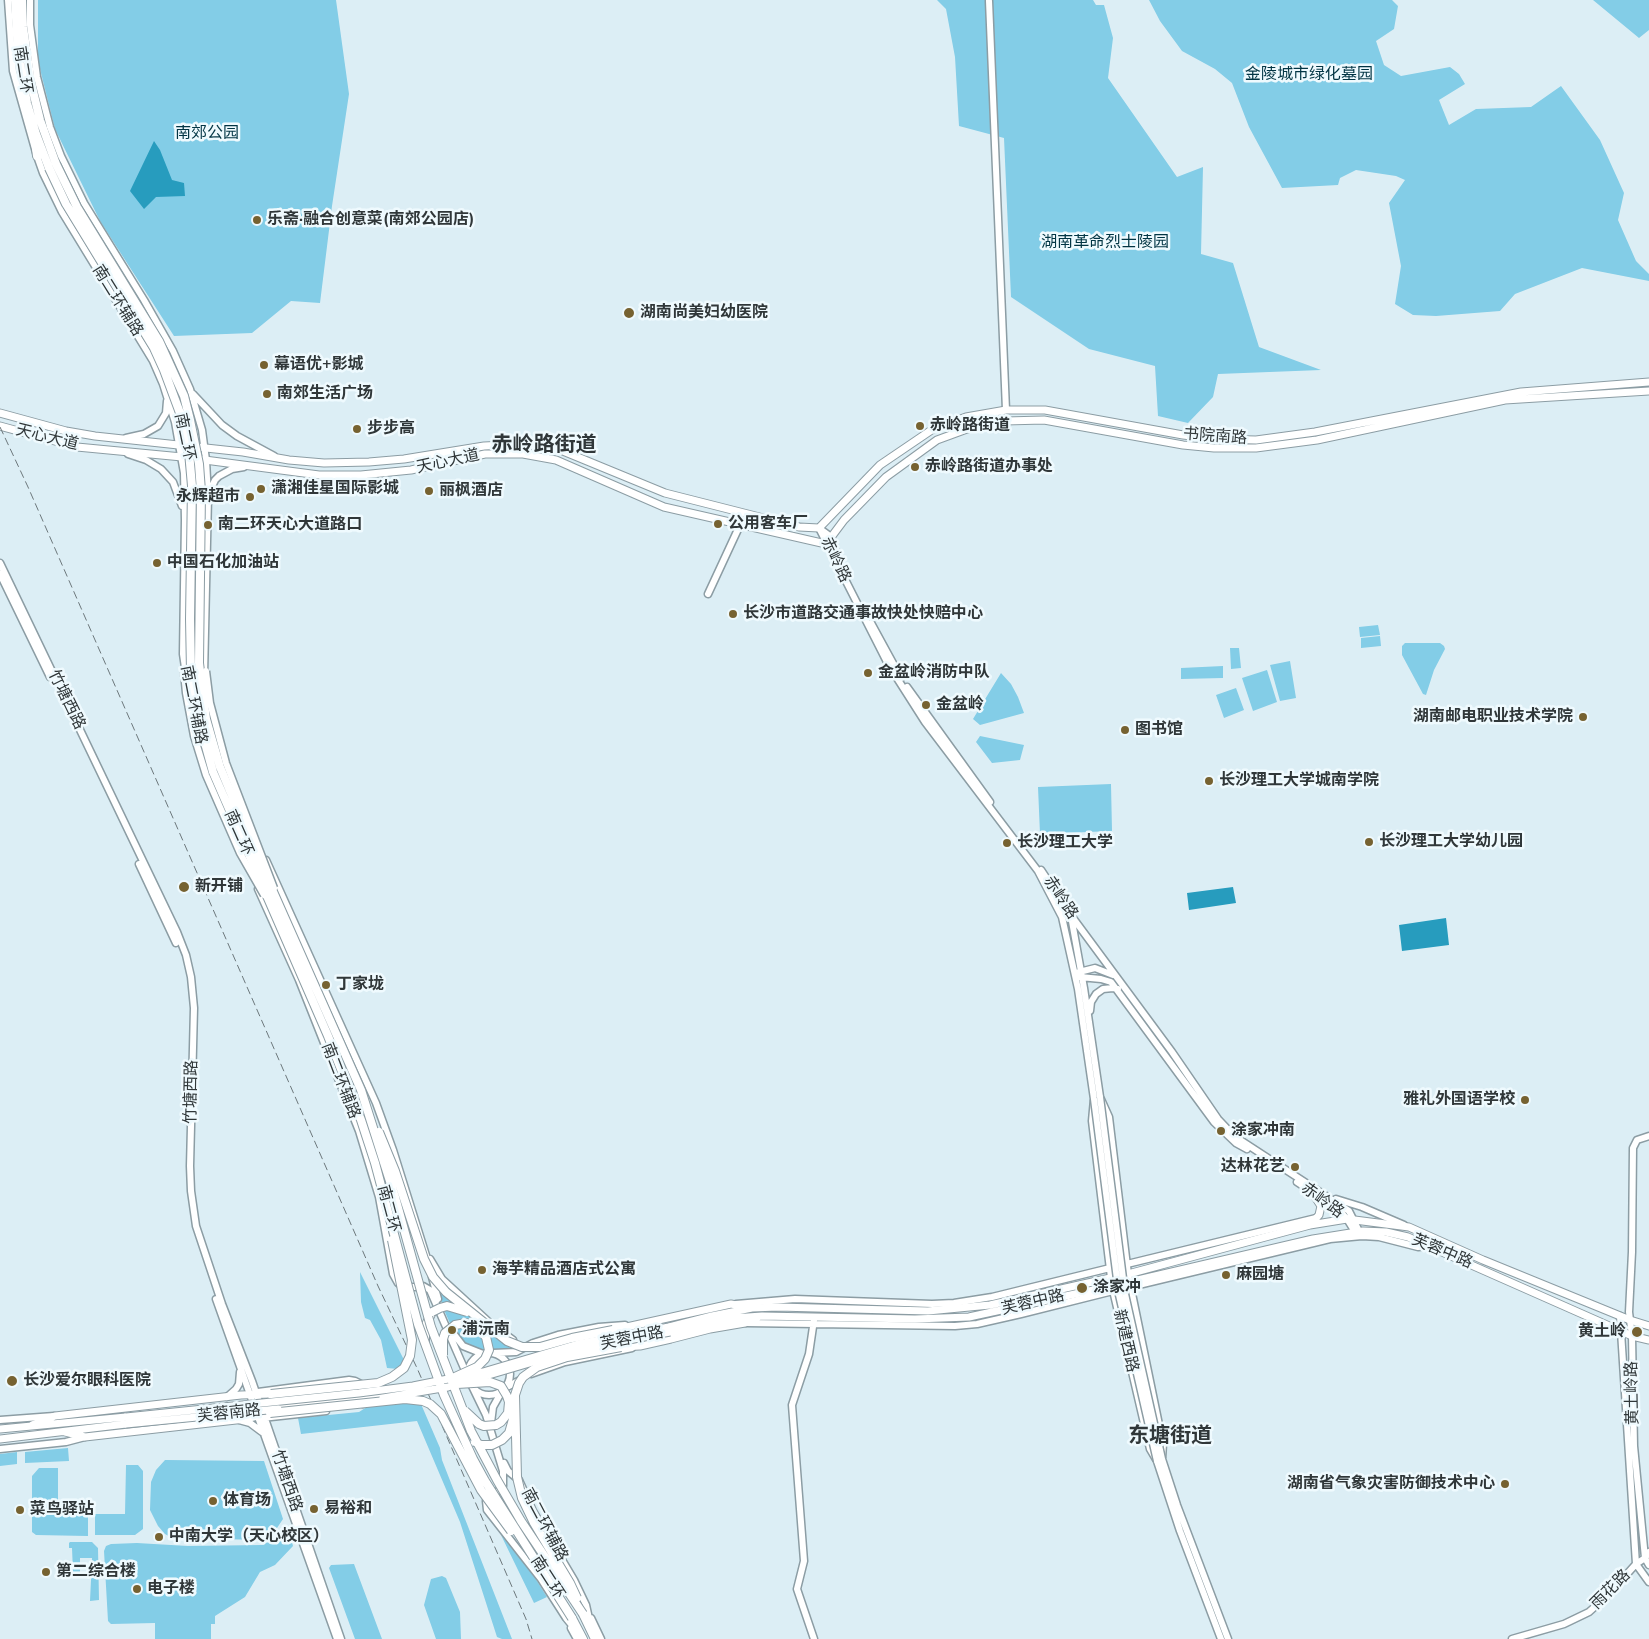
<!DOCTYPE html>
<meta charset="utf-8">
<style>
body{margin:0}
canvas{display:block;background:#dceef5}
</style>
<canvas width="1649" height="1639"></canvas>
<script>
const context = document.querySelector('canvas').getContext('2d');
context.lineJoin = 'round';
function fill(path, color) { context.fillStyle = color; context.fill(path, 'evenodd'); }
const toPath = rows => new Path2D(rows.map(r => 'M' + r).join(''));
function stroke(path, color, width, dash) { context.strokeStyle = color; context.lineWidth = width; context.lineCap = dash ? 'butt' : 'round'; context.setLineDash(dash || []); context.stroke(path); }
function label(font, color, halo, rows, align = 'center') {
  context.font = font + ' "Nunito Sans","Noto Sans SC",sans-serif'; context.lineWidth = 5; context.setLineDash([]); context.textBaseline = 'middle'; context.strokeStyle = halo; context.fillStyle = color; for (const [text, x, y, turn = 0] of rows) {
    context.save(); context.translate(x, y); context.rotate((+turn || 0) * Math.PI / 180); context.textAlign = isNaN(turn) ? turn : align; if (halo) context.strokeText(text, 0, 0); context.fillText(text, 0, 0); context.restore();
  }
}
const green = toPath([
 [38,0,336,0,349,94,332,206,320,303,291,301,252,333,174,336,100,221,55,129,38,61],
 [937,0,1093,0,1096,5,1104,5,1113,38,1108,78,1177,177,1203,167,1201,254,1233,263,1259,347,1321,370,1218,374,1213,397,1188,423,1158,416,1155,366,1089,349,1011,297,1004,138,959,126,955,57,946,9],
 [1149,0,1392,0,1398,6,1394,29,1376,41,1384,65,1401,76,1450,67,1459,74,1465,84,1439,100,1449,125,1476,109,1531,107,1561,86,1600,140,1624,193,1618,220,1636,261,1649,274,1649,281,1582,268,1515,294,1500,311,1436,316,1413,315,1395,304,1401,266,1389,203,1405,180,1396,176,1356,170,1340,178,1338,185,1282,188,1249,127,1232,83,1215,69,1182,51,1160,21],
 [1593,0,1649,0,1649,30,1639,38],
 [1378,625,1380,635,1360,637,1359,627],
 [1380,636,1381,646,1361,648,1361,638],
 [1405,643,1440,643,1444,646,1445,649,1434,670,1426,695,1423,694,1402,655,1402,646],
 [1230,648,1239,648,1241,668,1231,669],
 [1290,661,1296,698,1280,701,1270,665],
 [1223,666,1223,678,1181,679,1181,668],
 [1267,670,1277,702,1253,711,1242,678],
 [1001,673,1011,684,1018,697,1024,713,980,725,973,719],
 [1236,688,1244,710,1224,718,1216,695],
 [980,736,1024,745,1020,760,992,763,976,742],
 [1111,784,1112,831,1040,834,1038,787],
 [360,1272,404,1360,398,1369,387,1368,381,1340,370,1320,365,1318,361,1302],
 [437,1288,512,1349,498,1352,475,1348,460,1340,453,1330,444,1310],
 [402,1401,421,1404,440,1448,442,1460,512,1639,502,1639,497,1637,460,1522,417,1421,301,1434,298,1418,359,1412,370,1405],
 [68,1448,69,1461,25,1463,25,1452],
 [17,1452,17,1464,0,1466,0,1454],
 [165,1460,264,1461,283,1519,273,1534,263,1540,172,1538,165,1534,158,1526,150,1510,151,1482,156,1470],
 [126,1465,138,1465,143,1471,143,1529,135,1535,95,1535,95,1514,125,1514],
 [39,1468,58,1468,58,1513,88,1513,88,1536,36,1535,32,1532,32,1476],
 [289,1531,293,1546,275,1565,260,1572,245,1597,215,1616,215,1624,211,1624,211,1639,248,1639,155,1639,155,1623,111,1624,108,1621,104,1551,106,1546,111,1544,137,1543,188,1546,262,1545],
 [501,1535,532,1573,547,1597,534,1603],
 [70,1542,92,1542,98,1548,99,1600,90,1601,92,1558,80,1558,80,1572,73,1572,72,1548,69,1548,69,1543],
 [354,1564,382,1639,355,1639,329,1568,331,1565],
 [442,1576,446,1578,460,1612,461,1639,436,1639,424,1605,431,1579]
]);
const water = toPath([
 [154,141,160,150,172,180,184,183,185,196,156,197,144,209,130,191],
 [1233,887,1236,903,1189,910,1187,893],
 [1446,918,1449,945,1402,951,1399,925]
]);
const secondary = toPath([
 [8,0,13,71,37,156,43,173,62,212,153,361,163,384,175,422,184,473,185,520,183,654,190,701],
 [30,0,30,25,37,77,50,127,61,156,84,203,144,300,173,351,190,389,202,430,206,460,208,497,204,676],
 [989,1,1006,410],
 [193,394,222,425,237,436,274,456],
 [126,438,144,434,158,426,166,413,167,401],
 [128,454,146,460,161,469,173,482,182,506],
 [209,493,215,480,219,476,232,469,244,467],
 [819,528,888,664,925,722,1038,871,1062,917,1078,989,1094,1099,1092,1121,1112,1286,1150,1449,1157,1461,1180,1531,1221,1639],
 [820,529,831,537,839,561],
 [0,563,177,932,186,955,191,977,194,1008,190,1166,191,1191,196,1226,222,1304,252,1381,341,1639],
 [0,574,50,677],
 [708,594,740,525],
 [871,623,901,678],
 [907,687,990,802],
 [208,706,216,740],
 [193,716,200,746,219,797],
 [266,860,376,1103,393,1150,429,1265],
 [139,864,176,943],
 [1041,870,1070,914,1172,1052,1218,1119,1234,1136,1349,1211,1359,1231],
 [258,889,299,980,359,1131,379,1197,393,1274,398,1283,405,1288,423,1286,430,1290,467,1375],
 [1071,916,1084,988,1100,1097,1109,1117,1128,1274,1163,1444,1162,1459,1177,1505,1228,1639],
 [1079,972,1095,968,1113,975],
 [1080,977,1101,979,1111,982,1214,1122,1236,1143,1247,1149],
 [1090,1011,1091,1002,1096,994,1103,989,1113,988,1118,989],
 [1649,1136,1637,1140,1633,1148,1632,1252,1629,1312,1632,1336,1634,1446,1645,1558,1649,1565],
 [1297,1182,1338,1209,1347,1219,1355,1232],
 [1336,1199,1362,1207,1404,1225],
 [430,1259,442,1279,491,1324,513,1340,514,1345],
 [1123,1265,1316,1218],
 [432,1277,438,1299],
 [1126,1288,1330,1239,1362,1236,1379,1237,1418,1247,1429,1246],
 [216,1299,337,1639],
 [736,1304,795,1299,932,1304,954,1303,992,1297,1114,1267],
 [1620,1316,1636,1564,1649,1582],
 [746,1323,955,1326,977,1324,1021,1314,1117,1290],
 [453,1333,463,1346,483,1354],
 '468 1374a21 21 0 1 1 42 0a21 21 0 1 1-42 0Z',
 [493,1353,516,1352,533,1343,558,1335,599,1327,625,1325],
 [531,1374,565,1362,632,1348],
 [468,1382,471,1384,486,1415,503,1471,503,1486,500,1490,491,1495,486,1501,487,1510,541,1579,566,1618,575,1629],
 [505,1388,522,1379],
 [258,1392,349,1380,355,1381,377,1392],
 [227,1397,236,1389,239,1384,240,1372],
 [363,1404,374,1397,388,1395],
 [272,1408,371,1397],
 [262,1418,326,1411],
 [0,1420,54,1416],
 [239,1420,250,1423,262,1432],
 [491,1423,493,1407,502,1391],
 [0,1449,66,1442,85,1437],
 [504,1463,508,1471,519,1480,533,1511,574,1580,586,1605,590,1623],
 [591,1618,601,1639],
 [571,1628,577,1639],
 [814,1639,797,1589,804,1561,792,1405,809,1354,814,1320],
 [1512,1639,1564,1624,1589,1612,1609,1594,1636,1564,1645,1558,1649,1552]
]);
const primary = toPath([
 [0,413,66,431,95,436,243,452,289,460,324,463,369,462,404,459,484,446,523,444,558,449,665,493,799,527,819,528,880,465,933,429,966,417,1006,410,1045,410,1183,435,1216,439,1256,440,1315,432,1521,392,1649,382],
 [0,426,77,447,182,457,319,475,361,475,411,470,485,454,523,454,556,460,664,507,826,544,844,520,886,477,937,440,967,429,1005,421,1044,420,1183,445,1214,448,1256,448,1317,440,1505,400,1649,391],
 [1310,1225,1319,1215,1321,1206,1312,1192],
 [669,1327,712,1316,752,1308,778,1307,928,1311,990,1305,1128,1274,1310,1225,1347,1219,1409,1227,1483,1260,1630,1320,1649,1326],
 [613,1330,731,1304,746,1307],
 [670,1332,734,1318,762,1316,915,1319,969,1317,1112,1286,1313,1239,1363,1231,1386,1232,1408,1237,1632,1336,1649,1340],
 [621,1347,640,1346,671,1339,710,1329,745,1323,757,1318],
 [32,1425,55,1416,241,1395,271,1394],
 [0,1429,126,1417],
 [65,1432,85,1437,245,1419,270,1413],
 [0,1439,126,1424]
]);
const highway = toPath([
 [15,0,18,53,27,103,36,134,49,168],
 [22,0,23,27,31,83,40,120,56,164],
 [35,140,37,156],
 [425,1341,425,1327,431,1314],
 [583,1614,595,1639],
 [572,1618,583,1639]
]);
const rail = toPath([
 [0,427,28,487,378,1286,417,1368,526,1619,532,1639]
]);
const secondaryBridge = toPath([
 [206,671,210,703,226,763,274,888],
 [184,672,186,693,194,736,206,775,240,853,264,895],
 [1100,1097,1125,1294,1162,1459],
 [1094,1099,1119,1295,1157,1461]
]);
const primaryBridge = toPath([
 [383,1398,448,1387,567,1352,670,1332],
 [126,1417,359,1393,413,1386,483,1372,578,1344,669,1327],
 [126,1424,278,1409]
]);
const highwayBridge = toPath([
 [56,164,77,207,159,341,184,396,190,420,199,464,201,491,199,663,206,719,220,767,259,860,361,1090,395,1197,431,1327,471,1431,497,1480,521,1521,583,1614],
 [49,168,66,204,154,348,164,370,180,413,189,452,192,486,190,619,191,672,197,714,213,772,328,1036,361,1120,375,1163,418,1324,444,1395,473,1459,485,1481,572,1618],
 [379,1132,395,1171,424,1259,433,1277,446,1292,507,1341,522,1347,540,1347,572,1338,613,1330],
 [432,1312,440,1308,447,1306,467,1312],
 [443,1355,443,1339,445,1333,455,1325,466,1323,472,1325,477,1327,486,1337,489,1350,485,1359,477,1367,455,1377],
 [457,1384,490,1382,501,1386,507,1396,509,1402,508,1413,501,1422,496,1425,484,1426,479,1424,465,1411],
 [271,1394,378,1383,392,1377,404,1368,410,1356,412,1340,392,1240],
 [270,1413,405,1399,423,1401,430,1404,441,1414,481,1490,511,1531],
 [475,1442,481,1445,492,1445,502,1440,509,1433,513,1419],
 [577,1598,570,1583,534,1523,522,1498,517,1477,515,1395,519,1383,523,1377,537,1367,567,1357,621,1347]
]);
const markers = [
 [257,220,5,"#766231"],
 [629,313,6,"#766231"],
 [264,365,5,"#766231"],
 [267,394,5,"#766231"],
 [920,426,5,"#766231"],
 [357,429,5,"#766231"],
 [915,467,5,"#766231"],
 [261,489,5,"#766231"],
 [429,491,5,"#766231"],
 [250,497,5,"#766231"],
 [718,524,5,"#766231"],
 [208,525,5,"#766231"],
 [157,563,5,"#766231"],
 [733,614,5,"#766231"],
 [868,673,5,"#766231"],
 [926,705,5,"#766231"],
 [1583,717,5,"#766231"],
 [1125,730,5,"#766231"],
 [1209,781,5,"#766231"],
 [1369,842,5,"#766231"],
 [1007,843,5,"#766231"],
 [184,887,6,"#766231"],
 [326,985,5,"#766231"],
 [1525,1100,5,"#766231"],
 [1221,1131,5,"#766231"],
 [1295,1167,5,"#766231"],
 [482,1270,5,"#766231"],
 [1226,1275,5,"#766231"],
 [1082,1288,6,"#766231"],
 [452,1330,5,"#766231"],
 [1637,1332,6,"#766231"],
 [12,1381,6,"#766231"],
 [1505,1484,5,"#766231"],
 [213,1501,5,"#766231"],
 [314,1509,5,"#766231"],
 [20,1510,5,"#766231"],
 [159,1537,5,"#766231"],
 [46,1572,5,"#766231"],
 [137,1589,5,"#766231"]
];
const streetNames = [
 ["南二环",22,70,81],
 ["南二环辅路",117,301,58],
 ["南二环",184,437,78],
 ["书院南路",1215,437,4],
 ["天心大道",47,438,14],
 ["天心大道",448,462,-12],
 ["赤岭路",835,560,64],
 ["竹塘西路",66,700,64],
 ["南二环辅路",193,705,79],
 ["南二环",238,833,66],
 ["赤岭路",1060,898,56],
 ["南二环辅路",340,1081,69],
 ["竹塘西路",192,1092,-89],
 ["赤岭路",1322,1201,36],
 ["南二环",388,1209,75],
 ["芙蓉中路",1442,1252,23],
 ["芙蓉中路",1033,1303,-13],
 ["芙蓉中路",632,1339,-11],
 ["新建西路",1125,1341,77],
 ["黄土岭路",1633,1393,-91],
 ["芙蓉南路",229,1414,-6],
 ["竹塘西路",286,1481,71],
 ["南二环辅路",544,1525,62],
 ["南二环",547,1578,57],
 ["雨花路",1611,1590,-45]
];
const parkNames = [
 ["金陵城市绿化墓园",1309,75],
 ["南郊公园",207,134],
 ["湖南革命烈士陵园",1105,243]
];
const poiNames = [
 ["乐斋·融合创意菜(南郊公园店)",267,220],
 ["湖南尚美妇幼医院",640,313],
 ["幕语优+影城",274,365],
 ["南郊生活广场",277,394],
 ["赤岭路街道",930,426],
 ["步步高",367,429],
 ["赤岭路街道办事处",925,467],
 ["潇湘佳星国际影城",271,489],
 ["丽枫酒店",439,491],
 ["永辉超市",240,497,"right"],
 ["公用客车厂",728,524],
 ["南二环天心大道路口",218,525],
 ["中国石化加油站",167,563],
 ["长沙市道路交通事故快处快赔中心",743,614],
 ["金盆岭消防中队",878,673],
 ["金盆岭",936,705],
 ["湖南邮电职业技术学院",1573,717,"right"],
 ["图书馆",1135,730],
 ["长沙理工大学城南学院",1219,781],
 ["长沙理工大学幼儿园",1379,842],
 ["长沙理工大学",1017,843],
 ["新开铺",195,887],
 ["丁家垅",336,985],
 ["雅礼外国语学校",1515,1100,"right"],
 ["涂家冲南",1231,1131],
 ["达林花艺",1285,1167,"right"],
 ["海芋精品酒店式公寓",492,1270],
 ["麻园塘",1236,1275],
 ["涂家冲",1093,1288],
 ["浦沅南",462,1330],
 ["黄土岭",1626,1332,"right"],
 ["长沙爱尔眼科医院",23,1381],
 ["湖南省气象灾害防御技术中心",1495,1484,"right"],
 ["体育场",223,1501],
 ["易裕和",324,1509],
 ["菜鸟驿站",30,1510],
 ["中南大学（天心校区）",169,1537],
 ["第二综合楼",56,1572],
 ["电子楼",147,1589]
];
const districtNames = [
 ["赤岭路街道",544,446],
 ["东塘街道",1170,1437]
];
fill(green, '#83cde7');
fill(water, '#279cbe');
stroke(secondary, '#8c9da4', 9);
stroke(primary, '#8c9da4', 9);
stroke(highway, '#8c9da4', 10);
stroke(secondary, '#fff', 6);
stroke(primary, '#fff', 7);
stroke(highway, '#fff', 8);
stroke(rail, '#6c777b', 1, [8, 4]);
stroke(secondaryBridge, '#8c9da4', 9, []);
stroke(primaryBridge, '#8c9da4', 9, []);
stroke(highwayBridge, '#8c9da4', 10, []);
stroke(secondaryBridge, '#fff', 6);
stroke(primaryBridge, '#fff', 7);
stroke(highwayBridge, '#fff', 8);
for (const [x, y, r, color] of markers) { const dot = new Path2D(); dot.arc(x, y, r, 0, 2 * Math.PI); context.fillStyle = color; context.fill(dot); stroke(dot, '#effafe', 2); }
label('16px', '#303739', '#effafe', streetNames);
label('16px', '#023544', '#effafe', parkNames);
label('bold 16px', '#303739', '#effafe', poiNames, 'left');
label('bold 21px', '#303739', '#effafe', districtNames);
</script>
